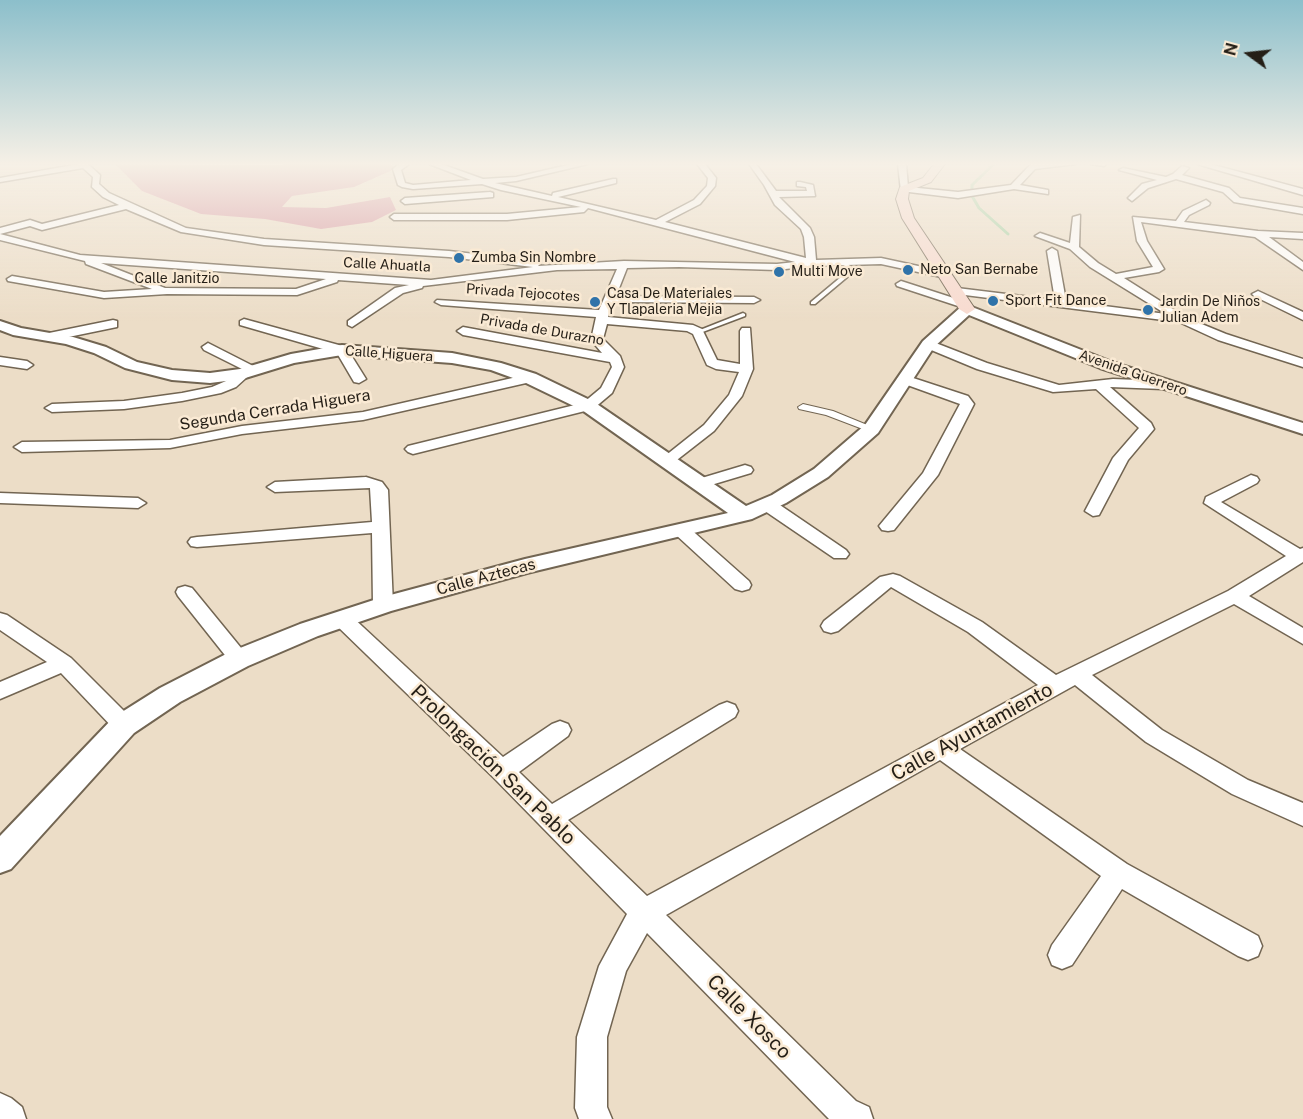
<!DOCTYPE html>
<meta charset="utf-8">
<style>
body{margin:0}
#map{position:relative;width:1303px;height:1119px;overflow:hidden;background:#ecddc7;font-family:"Public Sans",sans-serif}
canvas{display:block}
.north{position:absolute;left:1219px;top:24px;width:60px;height:60px;-webkit-text-stroke:4px #faead4;paint-order:stroke;rotate:285deg;font-size:16px;font-weight:700;line-height:24px;text-align:center;color:#251f17}
.north::after{content:'';display:block;margin:auto;width:21px;height:27px;background:#251f17;clip-path:polygon(50% 0,100% 100%,50% 72%,0 100%)}
</style>
<div id="map">
<canvas width="1303" height="1119"></canvas>
<div class="north">N</div>
</div>
<script>
const context = document.querySelector('canvas').getContext('2d');
context.lineJoin = 'round';
function fill(path, color) { context.fillStyle = color; context.fill(path, 'evenodd'); }
const toPath = rows => new Path2D(rows.map(r => 'M' + r).join(''));
function stroke(path, color, width, dash) { context.strokeStyle = color; context.lineWidth = width; context.lineCap = dash ? 'butt' : 'round'; context.setLineDash(dash || []); context.stroke(path); }
function label(font, color, halo, rows, align = 'center') {
  context.font = font + ' "Public Sans",sans-serif'; context.lineWidth = 5; context.setLineDash([]); context.textBaseline = 'middle'; context.strokeStyle = halo; context.fillStyle = color; for (const [text, x, y, turn = 0] of rows) {
    context.save(); context.translate(x, y); context.rotate((+turn || 0) * Math.PI / 180); context.textAlign = isNaN(turn) ? turn : align; if (halo) context.strokeText(text, 0, 0); context.fillText(text, 0, 0); context.restore();
  }
}
const forest = toPath([
 [391,164,395,169,354,187,292,196,282,207,326,208,390,197,396,210,372,222,321,229,265,219,201,214,142,191,116,165]
]);
const stream = toPath([
 [994,164,972,185,972,196,979,208,1008,234]
]);
const service = toPath([
 [842,260,846,260,853,272,852,273,815,304,811,304,811,302,847,272,842,260],
 [743,313,745,314,745,316,700,333,695,332,743,313]
]);
const pedestrian = toPath([
 [803,404,833,411,877,429,872,432,868,431,826,415,799,409,798,407,803,404]
]);
const minor = toPath([
 [79,164,88,164,100,175,99,184,109,193,186,228,264,239,449,251,535,261,540,264,538,266,624,261,777,264,795,262,588,208,584,212,507,220,394,220,390,217,394,214,507,214,581,207,501,190,482,184,413,189,402,187,398,185,393,169,399,164,409,164,401,170,405,183,413,185,471,180,429,164,441,164,483,179,516,177,572,164,588,164,516,181,495,183,552,196,553,193,613,179,616,179,616,183,558,197,656,220,694,200,707,186,708,178,697,164,705,164,716,178,715,186,700,204,665,222,806,258,804,237,801,229,775,205,764,185,749,164,756,164,776,191,807,191,806,187,797,186,797,182,800,182,813,185,815,196,779,197,810,228,814,237,816,260,881,258,946,272,951,275,946,278,881,264,811,266,777,270,679,267,627,268,616,296,754,297,760,300,754,303,614,302,609,314,608,317,693,325,702,329,717,360,740,364,740,331,742,328,750,328,753,369,742,396,714,431,673,463,668,465,660,460,704,425,729,395,739,372,716,369,707,365,693,334,687,331,607,324,603,339,620,356,624,367,612,393,593,409,413,454,408,452,405,449,408,446,583,403,601,388,612,367,610,362,463,335,457,331,463,327,602,353,591,340,596,317,441,305,435,302,437,300,599,310,617,269,557,270,423,286,422,288,403,293,352,327,348,325,348,321,395,288,409,285,338,280,337,282,297,295,167,294,104,298,8,281,7,279,12,276,104,292,152,289,86,264,85,261,0,240,0,234,80,255,431,280,533,267,449,257,264,245,181,232,126,209,42,230,30,226,0,234,0,228,30,220,42,224,119,205,103,197,92,187,93,177,83,168,0,182,0,178,79,164],
 [101,263,326,279,296,289,165,288,101,263],
 [898,164,906,164,908,187,958,192,1011,185,1031,164,1076,164,1035,169,1020,185,1048,190,1048,194,1014,189,958,198,901,191,898,164],
 [1090,164,1107,164,1104,166,1090,164],
 [1197,164,1210,164,1303,189,1303,195,1197,164],
 [1182,166,1189,168,1182,175,1229,188,1240,198,1303,208,1303,214,1234,202,1223,192,1176,179,1148,188,1132,201,1128,198,1142,184,1157,180,1119,170,1123,168,1166,177,1173,174,1182,166],
 [490,192,493,193,493,197,405,204,401,201,405,198,490,192],
 [1206,200,1210,203,1209,205,1189,215,1184,222,1258,231,1303,233,1303,239,1269,237,1303,262,1303,270,1255,237,1141,222,1147,241,1164,269,1159,272,1124,278,1187,318,1226,334,1303,359,1303,367,1218,340,1179,322,957,294,952,291,957,288,1055,300,1047,251,1052,248,1057,251,1066,301,1166,314,1090,267,1070,249,1035,236,1040,233,1070,243,1073,217,1080,215,1079,247,1098,263,1116,274,1153,267,1137,241,1133,217,1176,221,1183,211,1206,200],
 [901,281,969,303,971,305,965,308,961,307,897,286,896,284,901,281],
 [1258,291,1303,312,1303,320,1254,296,1252,294,1258,291],
 [244,319,346,347,366,379,359,383,354,382,337,353,240,325,240,321,244,319],
 [113,320,117,321,117,327,49,341,43,337,49,333,113,320],
 [928,340,987,363,1059,385,1113,379,1163,381,1170,385,1163,389,1110,387,1151,423,1154,429,1128,460,1099,515,1093,516,1085,511,1113,458,1139,428,1096,389,1053,392,977,369,924,347,922,344,924,341,928,340],
 [208,343,261,370,254,374,247,371,249,374,247,377,236,387,221,393,182,401,124,409,52,412,45,408,52,404,124,401,182,393,212,387,226,381,237,371,246,371,204,350,202,347,208,343],
 [0,357,27,361,33,365,27,369,0,365,0,357],
 [530,374,535,375,537,378,535,381,363,420,242,434,170,448,22,452,14,447,22,442,170,440,242,426,363,412,530,374],
 [904,375,968,396,974,404,938,475,894,530,888,531,882,530,879,526,923,473,960,404,899,382,897,379,904,375],
 [745,465,751,467,753,470,751,473,701,488,693,483,695,480,745,465],
 [1251,475,1257,477,1259,480,1257,483,1221,502,1300,549,1303,548,1303,562,1249,596,1303,628,1303,644,1234,604,1092,675,1162,730,1248,780,1303,803,1303,826,1232,794,1146,742,1075,685,960,749,1127,864,1258,936,1262,946,1258,956,1248,960,1238,956,1122,889,1072,965,1062,969,1052,965,1048,955,1052,945,1101,876,940,760,666,915,856,1101,869,1107,873,1119,829,1119,647,933,626,971,607,1037,607,1107,612,1119,579,1119,575,1108,577,1037,599,966,627,914,494,778,335,624,332,619,335,614,342,612,349,614,503,757,552,724,560,721,568,724,571,730,568,736,519,772,552,804,719,705,727,702,735,705,738,711,735,717,568,820,647,896,1038,685,968,632,891,587,838,631,831,633,824,631,821,626,824,621,880,577,893,574,900,576,982,622,1056,675,1228,591,1286,556,1204,503,1206,497,1251,475],
 [366,477,382,482,388,490,393,605,390,610,383,612,376,610,373,605,372,533,197,547,191,546,188,542,191,538,197,537,372,522,370,488,275,492,267,487,275,482,366,477],
 [0,493,138,498,146,503,138,508,0,503,0,493],
 [768,500,774,501,846,550,849,554,846,558,834,558,762,509,760,505,762,501,768,500],
 [681,525,687,526,749,581,751,585,749,589,742,591,735,589,675,534,672,530,675,526,681,525],
 [185,586,192,588,246,654,249,659,246,664,239,667,232,664,178,596,176,592,178,588,185,586],
 [0,613,7,615,71,658,132,719,135,725,132,731,124,734,116,731,61,673,0,699,0,682,47,662,0,630,0,613],
 [0,1093,11,1098,22,1107,26,1119,0,1119,0,1093]
]);
const tertiary = toPath([
 [967,305,1112,362,1303,423,1303,434,1100,368,969,315,934,347,878,433,828,477,786,503,752,519,527,573,391,611,318,636,248,666,180,702,134,733,11,869,0,873,0,836,114,717,160,688,230,652,300,624,383,597,525,559,728,513,582,410,524,382,491,370,452,363,342,355,294,363,242,379,210,383,172,380,125,368,94,353,66,344,13,335,0,330,0,321,21,328,73,337,106,347,137,362,172,370,210,373,240,369,291,354,342,345,452,353,501,363,536,374,594,402,746,506,772,495,814,469,865,425,923,341,962,306,967,305]
]);
const secondary = toPath([
 [934,164,945,164,931,182,909,191,908,199,914,218,975,309,967,314,959,309,902,218,896,199,900,187,923,178,934,164]
]);
const markers = [
 [459,258,6,"#2f73a9"],
 [908,270,6,"#2f73a9"],
 [779,272,6,"#2f73a9"],
 [993,301,6,"#2f73a9"],
 [595,302,6,"#2f73a9"],
 [1148,310,6,"#2f73a9"]
];
const farPoinames = [
 ["Zumba Sin Nombre",471,258],
 ["Neto San Bernabe",920,270],
 ["Multi Move",791,272],
 ["Casa De Materiales",607,294],
 ["Y Tlapaleria Mejia",607,310],
 ["Sport Fit Dance",1005,301],
 ["Jardin De Niños",1160,302],
 ["Julian Adem",1160,318]
];
const farStreetnames = [
 ["Calle Ahuatla",387,265,3],
 ["Calle Janitzio",177,279],
 ["Privada Tejocotes",523,293,4],
 ["Privada de Durazno",542,330,10],
 ["Calle Higuera",389,354,4],
 ["Avenida Guerrero",1133,373,19]
];
const streetNames = [
 ["Segunda Cerrada Higuera",275,410,-9],
 ["Calle Aztecas",486,577,-15]
];
const nearStreetnames = [
 ["Calle Ayuntamiento",972,732,-29],
 ["Prolongación San Pablo",493,765,44],
 ["Calle Xosco",749,1017,45]
];
fill(forest, '#d694a0');
stroke(stream, '#a2cfa0', 3);
stroke(service, '#726552', 3);
stroke(pedestrian, '#726552', 2);
stroke(minor, '#726552', 3);
stroke(tertiary, '#726552', 4);
stroke(secondary, '#726552', 2);
fill(service, '#fff');
fill(pedestrian, '#fff');
fill(minor, '#fff');
fill(tertiary, '#fff');
fill(secondary, '#f8dacf');
const sky = context.createLinearGradient(0, 0, 0, 321);
sky.addColorStop(0, '#8cbfcb');
sky.addColorStop(0.51, '#f6f0e6');
sky.addColorStop(1, '#f6f0e600');
context.fillStyle = sky;
context.fillRect(0, 0, 1303, 321);
for (const [x, y, r, color] of markers) { const dot = new Path2D(); dot.arc(x, y, r, 0, 2 * Math.PI); context.fillStyle = color; context.fill(dot); stroke(dot, '#faead4', 2); }
label('14px', '#251f17', '#faead4', farPoinames, 'left');
label('14px', '#251f17', '#faead4', farStreetnames);
label('16px', '#251f17', '#faead4', streetNames);
label('20px', '#251f17', '#faead4', nearStreetnames);
</script>
